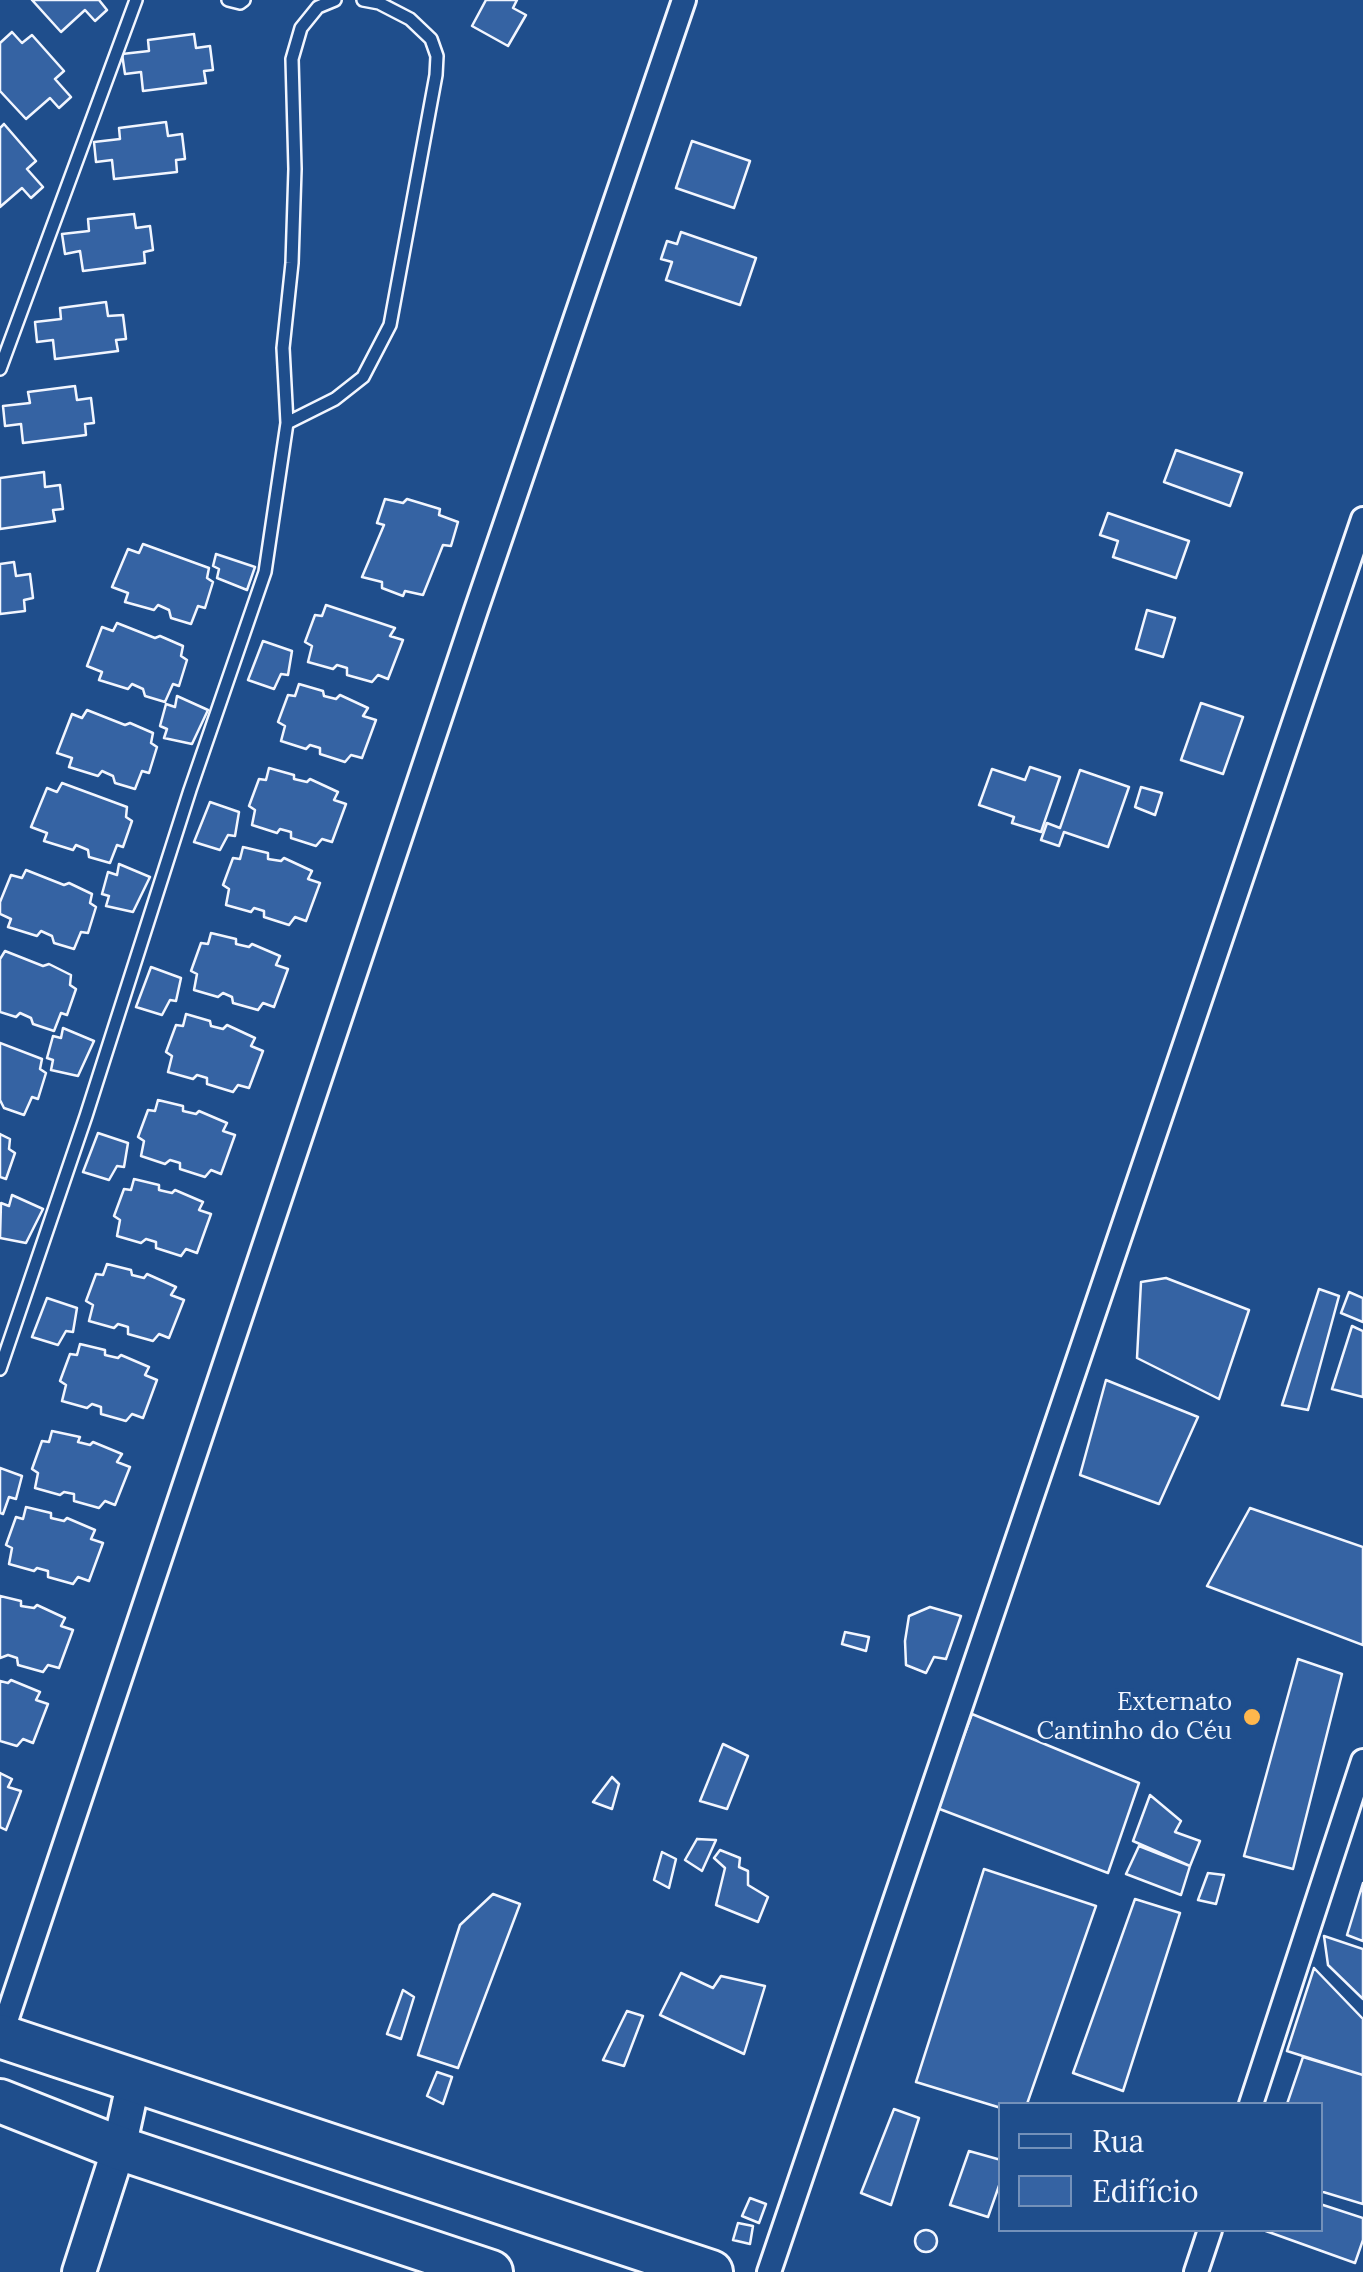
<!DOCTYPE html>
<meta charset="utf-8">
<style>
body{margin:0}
#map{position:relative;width:1363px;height:2272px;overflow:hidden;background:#1f4e8c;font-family:Lora,serif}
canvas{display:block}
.legend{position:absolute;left:998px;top:2102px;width:325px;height:130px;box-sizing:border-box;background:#1f4e8c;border:2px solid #7391ba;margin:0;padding:12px 18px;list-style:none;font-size:30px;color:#f2f6ff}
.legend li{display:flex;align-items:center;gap:20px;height:50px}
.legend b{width:50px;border:2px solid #7391ba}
</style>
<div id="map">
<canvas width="1363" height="2272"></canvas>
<ul class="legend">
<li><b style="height:12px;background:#1f4e8c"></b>Rua</li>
<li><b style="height:28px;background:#3563a3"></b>Edifício</li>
</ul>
</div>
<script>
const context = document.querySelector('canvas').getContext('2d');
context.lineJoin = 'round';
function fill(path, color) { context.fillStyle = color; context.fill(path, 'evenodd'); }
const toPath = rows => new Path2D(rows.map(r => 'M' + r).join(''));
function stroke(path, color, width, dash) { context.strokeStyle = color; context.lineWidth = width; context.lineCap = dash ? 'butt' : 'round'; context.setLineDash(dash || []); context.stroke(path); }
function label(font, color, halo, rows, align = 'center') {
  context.font = font + ' Lora,serif'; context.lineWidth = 8; context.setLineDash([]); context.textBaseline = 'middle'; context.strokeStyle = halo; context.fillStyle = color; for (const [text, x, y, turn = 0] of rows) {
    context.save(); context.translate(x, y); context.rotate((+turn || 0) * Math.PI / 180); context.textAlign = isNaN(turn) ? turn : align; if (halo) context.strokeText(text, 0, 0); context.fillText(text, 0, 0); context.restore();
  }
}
const building = toPath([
 [32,0,99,0,107,10,95,21,85,10,61,32,32,0],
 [486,0,517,0,513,8,526,15,508,46,472,26,486,0],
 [12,32,22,43,32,35,64,71,55,79,71,97,59,108,50,98,26,119,0,91,0,43,12,32],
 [194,34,196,48,210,46,213,70,204,71,206,83,143,91,141,72,125,74,122,54,149,51,148,40,194,34],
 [166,122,168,136,182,134,185,159,176,160,177,172,114,179,112,160,96,162,94,142,120,139,119,128,166,122],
 [4,124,36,161,27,169,43,187,31,198,22,188,0,207,0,128,4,124],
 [692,141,750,161,734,208,676,188,692,141],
 [134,214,136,228,150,226,153,250,144,252,145,263,83,271,80,251,65,254,62,234,89,231,88,219,134,214],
 [681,232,756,258,740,305,666,280,672,262,661,259,667,241,677,244,681,232],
 [106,302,108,316,123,315,126,339,116,340,118,351,55,359,53,340,37,342,35,322,61,319,60,308,106,302],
 [75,386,77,400,91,398,94,423,85,424,86,435,23,443,21,424,5,426,3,406,30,403,28,392,75,386],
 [1176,450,1242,473,1230,506,1164,482,1176,450],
 [44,472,45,487,60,485,63,509,53,510,55,521,0,529,0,478,44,472],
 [385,499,403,503,407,499,440,509,439,515,458,522,451,546,443,545,423,595,405,591,403,596,382,588,382,582,362,577,384,525,377,523,385,499],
 [1108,513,1189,541,1176,578,1113,557,1118,541,1100,535,1108,513],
 [143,544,209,568,207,578,213,582,205,608,198,606,191,624,171,618,169,610,158,605,154,610,125,602,128,593,112,587,128,549,139,553,143,544],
 [216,554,255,567,247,590,217,578,219,569,213,566,216,554],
 [14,562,16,576,30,574,33,598,24,600,25,611,0,614,0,564,14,562],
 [326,605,395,628,390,636,403,640,388,679,378,675,372,682,347,675,347,668,337,665,333,669,308,662,312,646,305,642,315,615,322,616,326,605],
 [1147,610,1175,618,1163,657,1136,649,1147,610],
 [117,623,155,638,160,636,183,646,181,656,187,660,179,686,173,684,165,702,145,696,143,689,132,684,128,689,99,680,102,672,87,666,102,627,113,631,117,623],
 [263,641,292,651,288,675,281,674,274,689,248,680,263,641],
 [299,684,323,691,324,696,336,699,340,695,368,708,363,716,376,720,362,758,351,755,345,762,320,754,320,748,310,745,306,749,281,741,285,726,278,722,288,695,295,696,299,684],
 [177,696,208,710,192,744,164,738,167,729,160,726,166,704,175,707,177,696],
 [1201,703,1243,717,1223,774,1181,760,1201,703],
 [87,710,125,725,130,723,153,733,151,743,157,747,149,773,142,771,135,789,115,783,113,776,102,771,98,776,69,767,72,758,57,753,72,714,82,718,87,710],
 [1030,767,1060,777,1041,832,1012,823,1014,817,979,805,992,769,1025,780,1030,767],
 [269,768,294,775,294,779,307,782,310,779,338,792,334,800,346,804,332,842,322,839,316,846,291,838,291,832,280,829,277,833,252,825,255,810,249,806,259,779,266,780,269,768],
 [1080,770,1129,787,1108,847,1064,832,1059,846,1041,840,1047,823,1060,828,1080,770],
 [62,783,127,807,126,817,132,821,123,847,117,845,110,863,89,857,88,850,76,845,73,850,44,841,47,833,31,827,47,788,57,792,62,783],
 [1141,787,1162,793,1155,815,1135,807,1141,787],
 [210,802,239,812,235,836,228,835,220,850,194,842,210,802],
 [243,847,268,853,268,859,281,861,284,858,312,871,308,879,320,883,306,921,295,917,289,925,264,917,264,911,254,908,251,912,226,905,229,889,223,885,233,858,240,859,243,847],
 [119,864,150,877,133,912,106,906,109,896,102,894,108,872,117,875,119,864],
 [26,870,64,885,69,883,92,894,90,903,96,907,88,933,81,932,74,949,54,943,52,936,41,931,37,936,8,927,11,919,0,914,0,902,11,875,22,878,26,870],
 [211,933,236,939,236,944,249,947,252,944,280,956,276,965,288,969,274,1007,263,1003,258,1010,233,1003,232,997,223,993,218,997,194,990,197,974,191,971,201,943,208,944,211,933],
 [5,951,43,966,49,964,71,975,70,985,76,989,67,1015,61,1013,54,1031,33,1024,31,1018,20,1013,16,1017,0,1012,0,959,5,951],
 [151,967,181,978,176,1001,170,1000,162,1015,136,1007,151,967],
 [186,1014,210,1021,211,1026,223,1029,227,1025,255,1038,251,1046,263,1051,249,1088,238,1085,233,1092,207,1084,207,1078,197,1075,193,1079,168,1072,172,1056,166,1052,176,1025,183,1026,186,1014],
 [63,1028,94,1041,78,1076,51,1070,53,1060,47,1058,53,1036,61,1038,63,1028],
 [0,1043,42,1059,40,1069,46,1073,38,1099,32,1097,24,1115,4,1108,0,1100,0,1043],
 [158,1100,183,1106,183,1111,196,1114,199,1111,227,1123,223,1131,235,1135,221,1174,211,1170,205,1177,180,1169,180,1163,170,1160,165,1164,141,1156,144,1141,138,1137,148,1110,155,1111,158,1100],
 [98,1133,128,1143,124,1167,117,1166,109,1180,83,1172,98,1133],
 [0,1134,10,1139,9,1149,15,1153,6,1179,0,1177,0,1134],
 [134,1179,159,1185,159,1190,172,1193,175,1190,203,1202,199,1210,211,1214,197,1253,186,1249,181,1256,156,1248,156,1242,146,1239,141,1243,117,1236,120,1220,114,1216,124,1189,131,1190,134,1179],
 [12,1195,43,1209,26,1243,0,1238,1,1203,9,1206,12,1195],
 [107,1264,131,1270,132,1275,144,1278,147,1274,176,1287,171,1295,184,1300,169,1338,159,1334,153,1341,128,1334,128,1327,118,1324,114,1328,89,1321,93,1305,86,1301,96,1274,103,1275,107,1264],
 [1166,1278,1249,1310,1219,1399,1137,1358,1141,1282,1166,1278],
 [1319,1289,1339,1296,1308,1410,1282,1405,1319,1289],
 [1349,1292,1363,1298,1363,1322,1341,1313,1349,1292],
 [47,1298,77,1308,73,1332,66,1331,58,1345,32,1337,47,1298],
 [1352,1326,1363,1331,1363,1397,1332,1389,1352,1326],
 [80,1344,105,1350,105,1355,118,1358,121,1355,149,1367,145,1375,157,1380,143,1418,132,1414,126,1421,101,1414,101,1407,92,1404,87,1408,62,1401,66,1385,60,1381,70,1354,77,1355,80,1344],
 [1106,1380,1198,1417,1159,1504,1080,1475,1106,1380],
 [52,1431,80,1437,78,1442,90,1445,93,1442,122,1454,117,1462,130,1467,115,1505,105,1501,99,1508,74,1501,74,1494,64,1492,60,1495,35,1488,38,1473,32,1469,42,1441,49,1442,52,1431],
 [0,1468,22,1476,16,1499,9,1497,3,1514,0,1513,0,1468],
 [26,1507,51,1513,51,1518,64,1521,67,1518,95,1530,91,1539,103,1543,89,1581,78,1577,73,1584,48,1577,48,1571,37,1568,34,1571,9,1564,12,1548,6,1545,16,1517,23,1519,26,1507],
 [1250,1508,1363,1547,1363,1645,1207,1586,1250,1508],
 [0,1596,21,1601,21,1606,34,1608,37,1605,65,1618,61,1626,73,1630,59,1668,48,1665,43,1672,18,1665,17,1658,8,1655,0,1658,0,1596],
 [930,1607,961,1616,946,1659,934,1657,926,1673,906,1665,905,1641,909,1616,930,1607],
 [845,1632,869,1637,866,1651,842,1644,845,1632],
 [1298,1659,1342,1674,1293,1869,1244,1856,1298,1659],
 [11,1680,40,1692,36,1700,48,1704,33,1743,23,1739,17,1746,0,1741,0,1681,8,1683,11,1680],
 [972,1714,1139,1783,1108,1873,937,1808,972,1714],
 [723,1744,748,1756,727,1809,700,1801,723,1744],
 [0,1773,12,1779,8,1787,21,1791,6,1830,0,1827,0,1773],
 [612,1777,619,1784,612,1809,593,1802,612,1777],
 [1150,1795,1181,1821,1175,1832,1200,1841,1190,1866,1133,1841,1150,1795],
 [697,1839,716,1840,702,1871,685,1860,697,1839],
 [1139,1846,1190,1866,1181,1895,1126,1874,1139,1846],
 [720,1850,740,1858,739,1867,748,1871,748,1885,768,1897,758,1922,716,1905,725,1868,714,1858,720,1850],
 [662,1852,676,1859,669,1888,654,1880,662,1852],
 [984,1869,1096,1906,1027,2104,1001,2104,1001,2108,916,2082,984,1869],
 [1208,1873,1224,1875,1216,1904,1198,1900,1208,1873],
 [1363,1883,1363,1941,1347,1935,1363,1883],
 [493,1894,520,1904,458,2068,418,2055,460,1925,493,1894],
 [1135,1899,1180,1913,1123,2091,1073,2073,1135,1899],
 [1324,1936,1363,1949,1363,1999,1328,1965,1324,1936],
 [1314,1968,1363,2019,1363,2075,1287,2051,1314,1968],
 [681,1973,713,1988,721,1976,765,1986,744,2054,660,2015,681,1973],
 [403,1990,414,1997,401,2039,387,2034,403,1990],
 [627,2011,643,2016,624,2066,603,2060,627,2011],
 [1303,2057,1363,2075,1363,2204,1320,2191,1320,2104,1287,2104,1303,2057],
 [437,2072,452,2077,443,2104,427,2096,437,2072],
 [894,2109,919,2118,891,2205,861,2193,894,2109],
 [969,2151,1001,2160,1001,2180,988,2217,950,2205,969,2151],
 [750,2198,766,2204,759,2223,742,2216,750,2198],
 [1320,2204,1363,2218,1363,2240,1355,2263,1263,2230,1320,2230,1320,2204],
 [738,2223,753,2226,750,2244,733,2240,738,2223],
 '915 2241a11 11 0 1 1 22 0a11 11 0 1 1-22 0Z'
]);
const lane = toPath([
 [228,0,240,3,244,0],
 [0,369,136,0],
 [287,423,335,399,363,377,390,325,436,75,437,56,431,39,410,19,379,3,363,0],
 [0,1369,86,1116,190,790,265,572,287,423,283,348,292,263,295,169,292,59,301,28,318,7,335,0]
]);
const street = toPath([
 [0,2039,476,610,684,0],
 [1251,2104,1363,1761],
 [769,2272,1363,519],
 [1196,2272,1210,2230]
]);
const secondary = toPath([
 [79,2272,119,2148,134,2080]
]);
const highway = toPath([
 [0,2036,711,2272],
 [0,2101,119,2148,491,2272]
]);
const markers = [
 [1252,1717,10,"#ffb74d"]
];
const poiNames = [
 ["Externato",1232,1703],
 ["Cantinho do Céu",1232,1732]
];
fill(building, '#3563a3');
stroke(building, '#f2f6ff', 2.5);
stroke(lane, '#f2f6ff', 16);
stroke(street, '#f2f6ff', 28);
stroke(secondary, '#f2f6ff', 38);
stroke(highway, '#f2f6ff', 48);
stroke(lane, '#1f4e8c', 11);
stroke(street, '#1f4e8c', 22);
stroke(secondary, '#1f4e8c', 32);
stroke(highway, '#1f4e8c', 42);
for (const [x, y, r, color] of markers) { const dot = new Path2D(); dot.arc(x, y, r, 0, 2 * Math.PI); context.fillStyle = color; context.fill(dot); stroke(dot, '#1f4e8c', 4); }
label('25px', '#f2f6ff', '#1f4e8c', poiNames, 'right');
</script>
